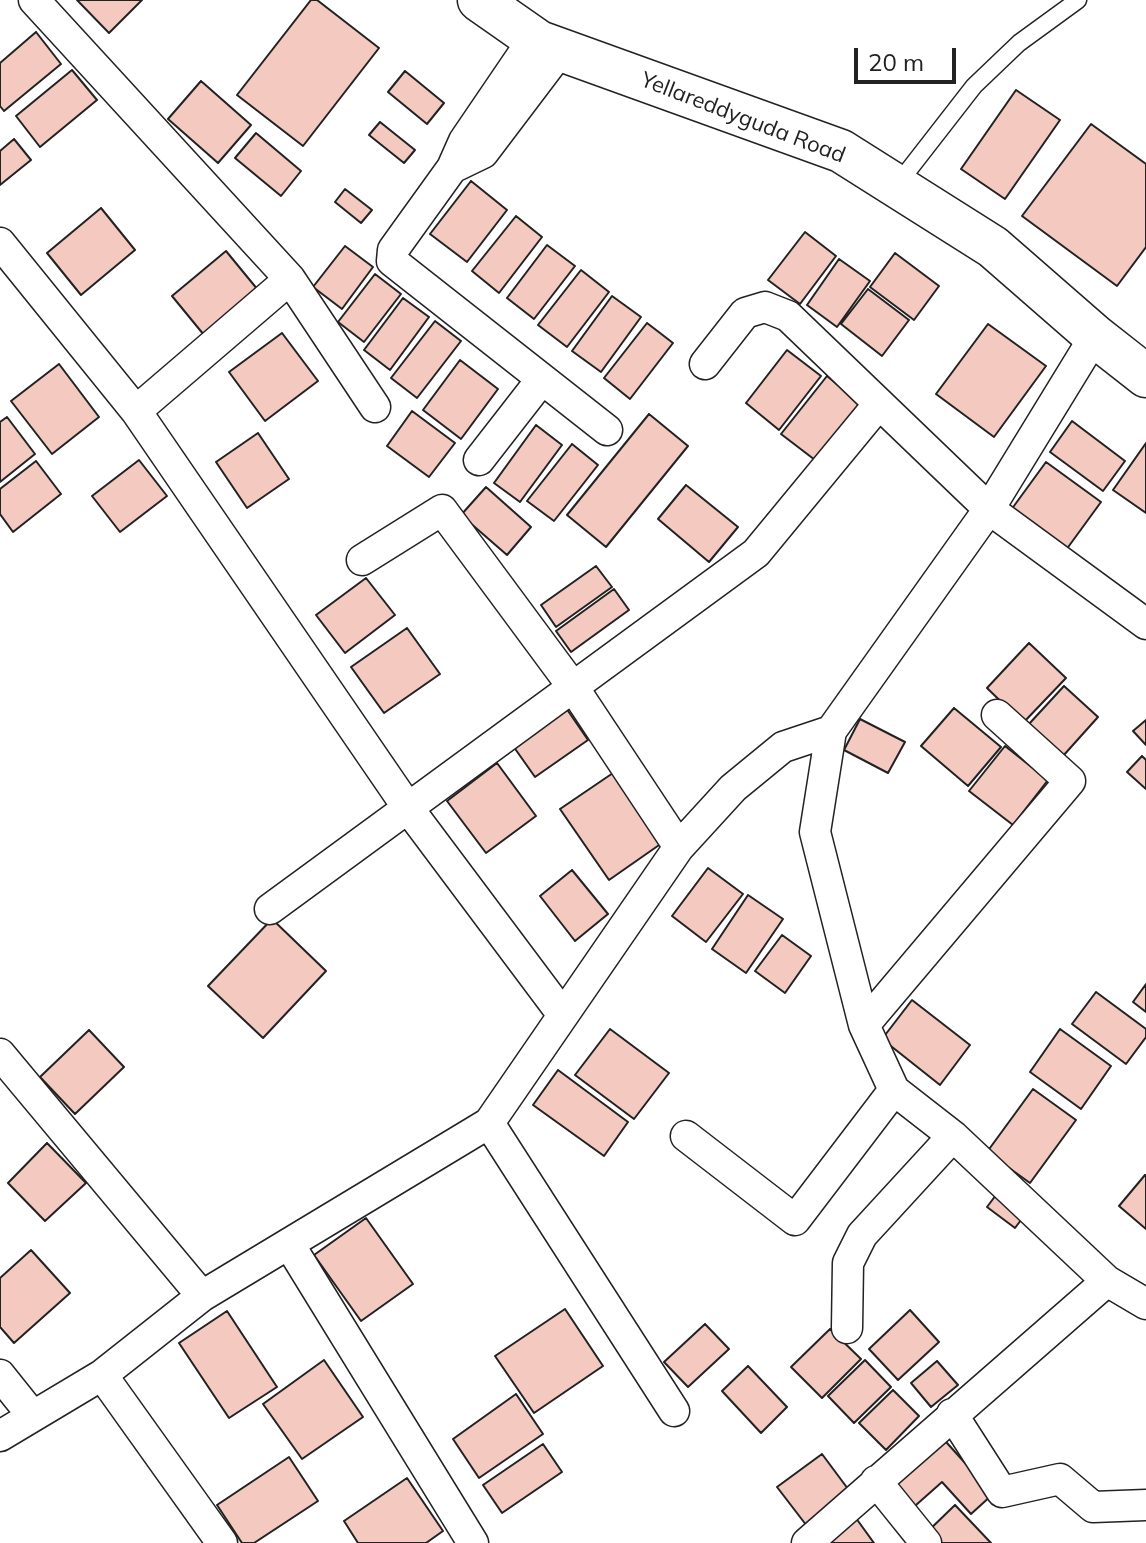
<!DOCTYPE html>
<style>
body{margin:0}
#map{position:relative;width:1146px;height:1543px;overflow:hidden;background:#fff;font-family:Mulish,sans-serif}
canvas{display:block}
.scale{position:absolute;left:854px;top:48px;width:102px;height:36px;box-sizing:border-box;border:4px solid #222;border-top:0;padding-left:10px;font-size:24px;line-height:28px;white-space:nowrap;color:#222;-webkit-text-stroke:6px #fff;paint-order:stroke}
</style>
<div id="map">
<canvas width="1146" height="1543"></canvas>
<div class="scale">20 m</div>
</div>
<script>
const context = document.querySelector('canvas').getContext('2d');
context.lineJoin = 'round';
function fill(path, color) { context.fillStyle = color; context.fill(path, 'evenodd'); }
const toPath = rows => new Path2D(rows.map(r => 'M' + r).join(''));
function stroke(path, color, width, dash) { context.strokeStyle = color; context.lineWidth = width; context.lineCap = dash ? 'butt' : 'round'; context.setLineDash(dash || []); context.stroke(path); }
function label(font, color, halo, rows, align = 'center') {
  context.font = font + ' Mulish,sans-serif'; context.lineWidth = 6; context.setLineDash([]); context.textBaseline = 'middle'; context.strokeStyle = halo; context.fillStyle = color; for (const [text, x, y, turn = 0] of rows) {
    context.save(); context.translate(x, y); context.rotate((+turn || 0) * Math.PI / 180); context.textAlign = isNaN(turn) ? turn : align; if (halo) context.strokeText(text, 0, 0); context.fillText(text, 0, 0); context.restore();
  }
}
const building = toPath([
 [77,0,142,0,109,33,77,0],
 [311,0,317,0,379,48,303,146,237,95,311,0],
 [36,32,61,64,4,111,0,106,0,63,36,32],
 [72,70,97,100,40,147,16,116,72,70],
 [405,71,444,103,427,124,388,92,405,71],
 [201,81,251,125,218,163,168,119,201,81],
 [1016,90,1060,120,1005,199,961,169,1016,90],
 [380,122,415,150,404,163,369,135,380,122],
 [1091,124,1146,164,1146,247,1117,286,1022,216,1091,124],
 [256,133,301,171,281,196,235,158,256,133],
 [14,139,31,160,0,185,0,151,14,139],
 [471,181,507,210,467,262,430,234,471,181],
 [345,189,372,210,361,223,335,202,345,189],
 [101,208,135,250,81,295,47,253,101,208],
 [516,216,542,237,499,293,472,271,516,216],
 [805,232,836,256,800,304,768,280,805,232],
 [547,245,575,266,534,319,507,298,547,245],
 [345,246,373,267,342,309,313,287,345,246],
 [226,251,258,290,204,335,172,296,226,251],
 [895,253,939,286,914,320,870,287,895,253],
 [839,259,870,281,837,327,807,305,839,259],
 [581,270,609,292,567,347,538,325,581,270],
 [375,274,401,294,364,342,338,322,375,274],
 [868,289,909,320,882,356,841,324,868,289],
 [612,296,641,317,601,372,572,351,612,296],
 [403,298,429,317,390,370,364,350,403,298],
 [435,321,461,341,417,398,391,378,435,321],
 [647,323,673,343,630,399,604,378,647,323],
 [988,324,1046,366,994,437,936,394,988,324],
 [282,333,318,381,265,421,229,372,282,333],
 [787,350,821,376,779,430,746,403,787,350],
 [460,360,498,389,461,439,423,410,460,360],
 [59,364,99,417,52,454,11,401,59,364],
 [827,376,860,403,815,460,781,434,827,376],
 [412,411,455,443,429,477,387,446,412,411],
 [649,414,688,446,606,547,567,515,649,414],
 [7,417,35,454,0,482,0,422,7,417],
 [1072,421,1125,461,1103,491,1050,452,1072,421],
 [536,425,562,445,520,502,494,483,536,425],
 [258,433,289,479,247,508,216,462,258,433],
 [1146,443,1146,513,1113,490,1146,443],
 [572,444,598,465,554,521,527,501,572,444],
 [139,460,167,496,120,532,92,496,139,460],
 [36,461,61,494,13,532,0,514,0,489,36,461],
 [1046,462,1101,502,1066,550,1011,510,1046,462],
 [686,485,738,527,709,562,658,519,686,485],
 [486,487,531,527,507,555,461,515,486,487],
 [596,566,612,587,556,627,541,605,596,566],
 [366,578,395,615,345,653,316,615,366,578],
 [614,589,629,610,571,652,556,631,614,589],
 [407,628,440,674,384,713,351,667,407,628],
 [1029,643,1066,678,1023,723,987,688,1029,643],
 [1064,686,1098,717,1063,756,1029,724,1064,686],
 [564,705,588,740,535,777,511,743,564,705],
 [954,708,1001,747,968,786,921,746,954,708],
 [860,719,905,742,888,773,844,750,860,719],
 [1146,720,1146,745,1133,731,1146,720],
 [1005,746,1048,780,1013,825,969,791,1005,746],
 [1142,756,1146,760,1146,789,1127,772,1142,756],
 [497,763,536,816,486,853,447,801,497,763],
 [613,773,662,843,609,880,560,809,613,773],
 [708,868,743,894,706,942,672,916,708,868],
 [572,870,608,914,575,941,540,896,572,870],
 [748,895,783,919,746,973,712,949,748,895],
 [272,919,326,971,263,1038,208,986,272,919],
 [782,935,811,956,785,993,755,971,782,935],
 [1146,984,1146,1012,1133,1002,1146,984],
 [1096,992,1146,1029,1146,1037,1126,1064,1072,1024,1096,992],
 [912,1000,970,1045,940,1085,882,1039,912,1000],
 [610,1029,669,1073,634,1119,575,1075,610,1029],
 [1060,1029,1111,1066,1081,1109,1030,1072,1060,1029],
 [89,1030,124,1067,75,1114,40,1077,89,1030],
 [558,1070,628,1122,604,1156,533,1105,558,1070],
 [1033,1089,1076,1120,1030,1183,987,1152,1033,1089],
 [47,1143,86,1183,45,1221,8,1183,47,1143],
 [1145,1175,1146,1175,1146,1229,1119,1206,1145,1175],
 [999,1191,1027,1212,1015,1228,987,1207,999,1191],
 [366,1218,413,1284,361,1321,314,1255,366,1218],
 [31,1250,70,1293,14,1343,0,1327,0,1278,31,1250],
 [565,1309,603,1366,534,1413,495,1356,565,1309],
 [910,1310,939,1342,898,1380,869,1349,910,1310],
 [227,1311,277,1387,229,1418,179,1343,227,1311],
 [705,1324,729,1349,688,1387,664,1362,705,1324],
 [830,1329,861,1359,822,1398,791,1367,830,1329],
 [324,1360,363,1417,302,1459,263,1404,324,1360],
 [865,1360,891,1387,854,1423,828,1396,865,1360],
 [937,1361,958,1385,931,1407,911,1383,937,1361],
 [748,1366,787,1407,761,1433,722,1391,748,1366],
 [893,1390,919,1416,886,1450,859,1423,893,1390],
 [516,1394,543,1434,479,1478,453,1439,516,1394],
 [938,1433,993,1494,971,1514,942,1482,907,1513,882,1484,938,1433],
 [543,1444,562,1472,502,1513,483,1485,543,1444],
 [822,1454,854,1497,810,1530,777,1487,822,1454],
 [289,1457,318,1501,254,1543,242,1543,217,1505,289,1457],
 [407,1478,443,1531,426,1543,358,1543,344,1521,407,1478],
 [955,1505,991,1543,930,1543,923,1536,955,1505],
 [853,1514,874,1543,813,1543,853,1514]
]);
const lane = toPath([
 [897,185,974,86,1019,43,1078,0]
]);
const street = toPath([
 [34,0,290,279,375,407],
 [534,38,464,141,452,168,393,250,392,261,607,430],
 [452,168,483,153,561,50],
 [0,243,136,411,408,808,563,1015],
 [705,364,745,313,765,307,788,316,989,509,1146,624],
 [136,411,290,279],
 [479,460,542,379],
 [362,560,442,510,573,687,679,847],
 [831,731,815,832,864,1025,894,1090,953,1136,1107,1281,1146,1304],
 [270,909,756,553,878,405],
 [864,1025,1070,781,997,715],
 [0,1054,202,1296],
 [489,1123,674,1411],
 [686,1136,795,1220,894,1090],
 [289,1244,473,1543],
 [847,1328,848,1263,862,1235,953,1136],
 [0,1375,32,1415],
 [102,1375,222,1543],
 [952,1414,1002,1492,1060,1479,1093,1507,1146,1505],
 [0,1436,102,1375,202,1296,489,1123,679,847,733,788,783,747,831,731,989,509,1095,336],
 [876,1481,926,1543],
 [807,1543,1107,1281]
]);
const secondary = toPath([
 [479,0,539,42,841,151,993,247,1095,336,1146,376]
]);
const streetNames = [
 ["Yellareddyguda Road",743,118,21]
];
fill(building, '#f3c9c0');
stroke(building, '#222', 2);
stroke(lane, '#222', 19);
stroke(street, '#222', 33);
stroke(secondary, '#222', 45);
stroke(lane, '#fff', 16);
stroke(street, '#fff', 30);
stroke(secondary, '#fff', 42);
label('22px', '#222', '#fff', streetNames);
</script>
